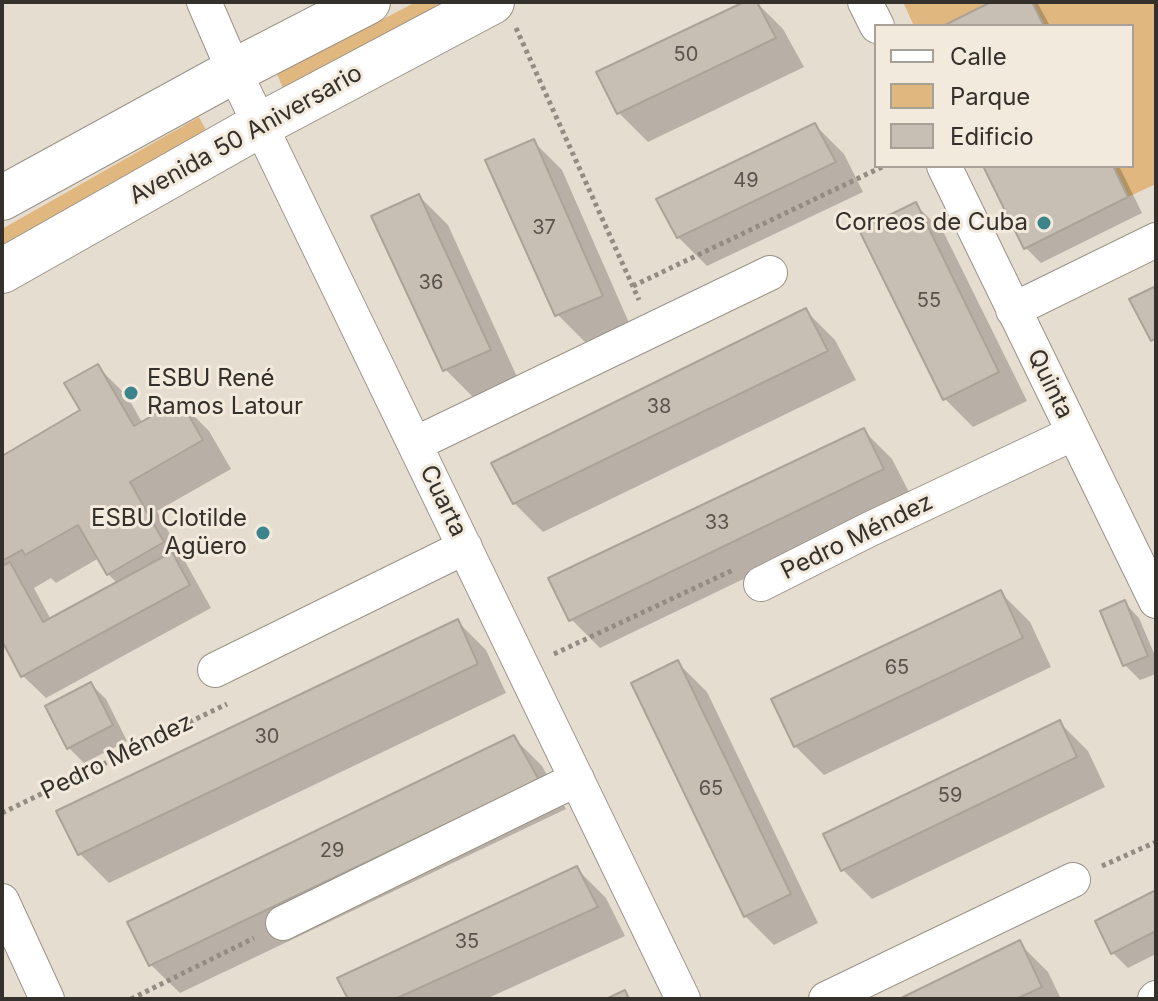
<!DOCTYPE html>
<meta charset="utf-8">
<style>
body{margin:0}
#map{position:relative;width:1158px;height:1001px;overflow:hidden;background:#e6ddd1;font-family:Inter,sans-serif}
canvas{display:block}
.frame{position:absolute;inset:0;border:4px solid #34312c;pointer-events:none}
.legend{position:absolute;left:874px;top:24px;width:260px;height:144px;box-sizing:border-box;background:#f3eade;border:2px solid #a7a097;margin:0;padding:10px 14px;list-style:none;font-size:24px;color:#34312c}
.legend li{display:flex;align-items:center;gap:16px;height:40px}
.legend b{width:40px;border:2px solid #a7a097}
</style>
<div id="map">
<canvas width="1158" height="1001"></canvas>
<div class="frame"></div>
<ul class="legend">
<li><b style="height:10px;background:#fff"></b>Calle</li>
<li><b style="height:22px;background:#e0b87f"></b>Parque</li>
<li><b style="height:22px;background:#c7bfb3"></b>Edificio</li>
</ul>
</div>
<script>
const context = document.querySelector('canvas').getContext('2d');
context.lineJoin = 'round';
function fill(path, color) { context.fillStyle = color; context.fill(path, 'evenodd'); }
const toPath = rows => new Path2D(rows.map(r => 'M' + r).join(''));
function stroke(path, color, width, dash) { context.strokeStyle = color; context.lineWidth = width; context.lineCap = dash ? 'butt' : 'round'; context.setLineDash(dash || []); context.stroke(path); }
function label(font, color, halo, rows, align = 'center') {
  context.font = font + ' Inter,sans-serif'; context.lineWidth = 6; context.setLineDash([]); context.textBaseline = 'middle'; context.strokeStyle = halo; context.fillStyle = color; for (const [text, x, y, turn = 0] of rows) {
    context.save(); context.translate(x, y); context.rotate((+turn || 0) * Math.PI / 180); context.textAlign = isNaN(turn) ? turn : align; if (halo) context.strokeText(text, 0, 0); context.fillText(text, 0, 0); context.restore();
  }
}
const green = toPath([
 [416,2,454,2,284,91,277,74],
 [903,2,991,2,943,26,914,26],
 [1032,2,1156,2,1156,184,1128,197,1113,166,1132,166,1132,26,1044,26],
 [199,117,206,130,2,249,2,229]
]);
const shadow = toPath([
 [749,2,756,2,783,29,804,67,648,142,619,113],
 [995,2,1037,2,1050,26,947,26],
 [815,125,844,154,863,192,707,266,678,237],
 [533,141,562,170,630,325,586,343,557,314],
 [986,166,1119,166,1142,213,1041,263,1026,248],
 [419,196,448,225,518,379,474,398,445,369],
 [915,204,944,233,1027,401,973,427,944,398],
 [806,311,835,340,856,380,543,532,514,503],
 [98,367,127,396,143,424,180,402,209,431,231,469,157,511,211,608,46,698,23,676,2,637,2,458,83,411],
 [99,558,108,574,118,584,51,620,34,588,51,578,56,583],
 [863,430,892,459,912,498,600,648,571,619],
 [1001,593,1030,622,1051,667,824,775,795,746],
 [1124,602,1139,618,1156,658,1156,674,1140,680,1125,665],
 [457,621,486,650,506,693,109,883,80,854],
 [678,663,707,692,818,923,774,945,745,916],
 [91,684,106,699,127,741,84,763,69,748],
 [1059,722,1088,751,1105,787,872,899,843,870,826,835],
 [513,737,542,766,566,809,180,993,151,965],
 [577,869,606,898,625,936,486,999,351,999],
 [1156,892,1156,954,1128,968,1113,953],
 [1019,943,1048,972,1061,999,904,999]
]);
const building = toPath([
 [744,2,757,2,776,38,617,114,596,72,744,2],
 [991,2,1032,2,1044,26,943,26,991,2],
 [815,123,836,162,677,238,656,199,815,123],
 [534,139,603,296,555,316,485,160,534,139],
 [983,166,1113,166,1128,197,1024,249,983,166],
 [419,194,491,350,443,371,371,216,419,194],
 [916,202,999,372,943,400,859,230,916,202],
 [1156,286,1156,338,1151,341,1129,299,1156,286],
 [806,308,828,351,513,504,491,463,806,308],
 [98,364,134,426,180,400,203,440,130,482,164,542,107,575,78,525,25,555,22,550,2,561,2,456,80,410,64,383,98,364],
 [864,428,884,469,569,621,548,578,864,428],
 [172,552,190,585,21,677,2,641,2,566,10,562,43,622,172,552],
 [1001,590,1023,638,794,747,771,699,1001,590],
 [1125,600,1148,656,1123,666,1100,611,1125,600],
 [458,619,478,664,78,855,56,811,458,619],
 [678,660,791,894,744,917,631,683,678,660],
 [91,682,113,725,67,749,45,706,91,682],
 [1060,720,1077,757,841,871,823,834,1060,720],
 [514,735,539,780,149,966,127,922,514,735],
 [577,866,598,907,395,999,348,999,337,978,577,866],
 [1156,890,1156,931,1111,954,1095,921,1156,890],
 [1020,940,1042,987,1016,999,899,999,1020,940],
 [625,990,629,999,606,999,625,990]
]);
const path = toPath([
 [516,28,639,300],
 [633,286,884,166],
 [554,654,733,570],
 [2,813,227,704],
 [1102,866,1156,842],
 [131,999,254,938]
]);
const minor = toPath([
 [204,2,234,71,683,999],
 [865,2,877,26],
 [944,166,1156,601],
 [1013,310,1156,240],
 [415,444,770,273],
 [761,584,870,529,1074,433],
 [215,670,465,547],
 [2,901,47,999],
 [283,923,577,779],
 [826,999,1073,880],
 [1155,999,1156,998]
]);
const major = toPath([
 [2,198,234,71,368,2],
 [2,271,260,125,492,2]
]);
const markers = [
 [1044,223,8,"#3c838b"],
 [131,393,8,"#3c838b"],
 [263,533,8,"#3c838b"]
];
const numberNames = [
 ["50",686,55],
 ["49",746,181],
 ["37",544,228],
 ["36",431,283],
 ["55",929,301],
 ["38",659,407],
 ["33",717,523],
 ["65",897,668],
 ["30",267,737],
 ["65",711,789],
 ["59",950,796],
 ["29",332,851],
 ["35",467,942]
];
const streetNames = [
 ["Avenida 50 Aniversario",246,135,-29],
 ["Quinta",1050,384,64],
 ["Cuarta",443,501,64],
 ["Pedro Méndez",857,537,-26],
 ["Pedro Méndez",117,757,-26]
];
const poiNames = [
 ["Correos de Cuba",1028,223],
 ["ESBU René",147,379,"left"],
 ["Ramos Latour",147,407,"left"],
 ["ESBU Clotilde",247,519],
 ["Agüero",247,547]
];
fill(green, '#e0b87f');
fill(shadow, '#0003');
fill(building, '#c7bfb3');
stroke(building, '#aba397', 2);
stroke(minor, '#9a9287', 36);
stroke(major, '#9a9287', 46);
stroke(path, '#928c83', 5, [4, 4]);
stroke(minor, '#fff', 34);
stroke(major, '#fff', 44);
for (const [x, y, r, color] of markers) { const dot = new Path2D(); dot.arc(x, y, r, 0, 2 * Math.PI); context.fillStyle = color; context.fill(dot); stroke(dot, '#f3eade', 3); }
label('20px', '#59544e', null, numberNames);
label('24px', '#34312c', '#f3eade', streetNames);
label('24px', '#34312c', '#f3eade', poiNames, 'right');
</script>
